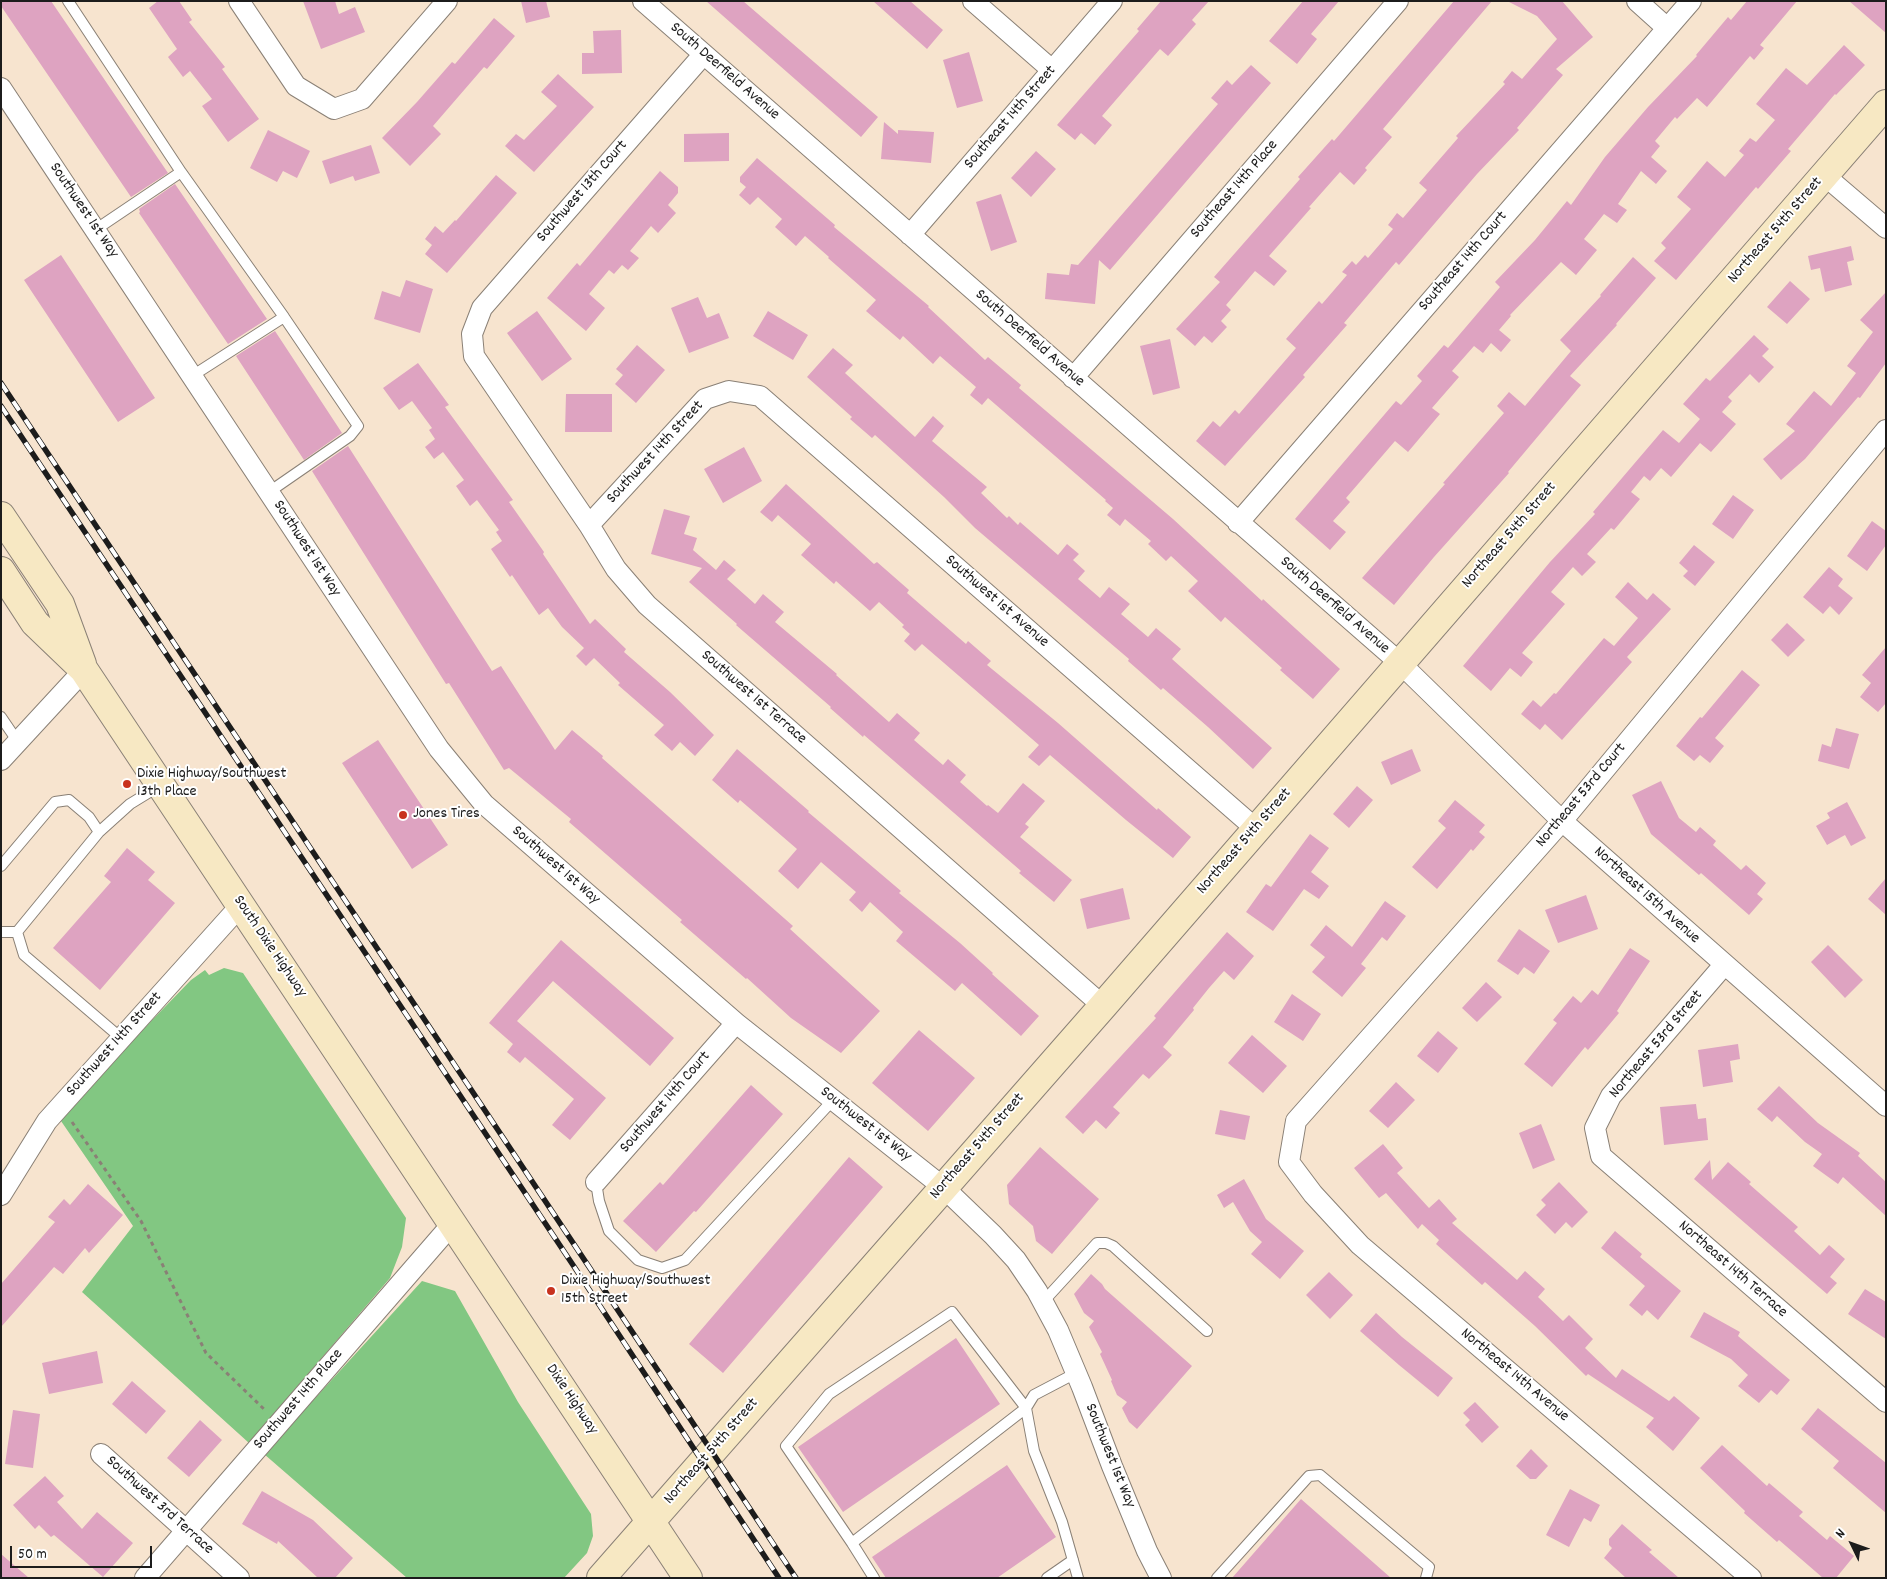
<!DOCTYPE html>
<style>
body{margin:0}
#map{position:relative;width:1887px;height:1579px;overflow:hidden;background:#f7e4cf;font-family:Dekko,sans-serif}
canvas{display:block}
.frame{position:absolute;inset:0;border:2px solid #1c1c1c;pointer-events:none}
.north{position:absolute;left:1827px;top:1519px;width:50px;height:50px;-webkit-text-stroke:4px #fff;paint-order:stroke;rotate:312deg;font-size:14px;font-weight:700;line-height:20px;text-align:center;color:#1c1c1c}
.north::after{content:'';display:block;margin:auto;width:18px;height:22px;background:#1c1c1c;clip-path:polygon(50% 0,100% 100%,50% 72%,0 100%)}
.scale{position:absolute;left:10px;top:1546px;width:142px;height:22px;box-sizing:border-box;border:2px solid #1c1c1c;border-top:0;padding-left:6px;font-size:15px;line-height:18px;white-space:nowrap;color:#1c1c1c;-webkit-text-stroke:4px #fff;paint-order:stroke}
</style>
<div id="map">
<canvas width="1887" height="1579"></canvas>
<div class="frame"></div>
<div class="north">N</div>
<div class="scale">50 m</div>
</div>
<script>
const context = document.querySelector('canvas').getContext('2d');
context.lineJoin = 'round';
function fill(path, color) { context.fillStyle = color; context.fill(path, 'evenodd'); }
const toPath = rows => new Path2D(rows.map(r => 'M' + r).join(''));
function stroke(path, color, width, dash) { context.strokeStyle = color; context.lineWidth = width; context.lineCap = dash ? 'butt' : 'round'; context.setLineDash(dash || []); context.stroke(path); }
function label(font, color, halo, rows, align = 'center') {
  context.font = font + ' Dekko,sans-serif'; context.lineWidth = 4; context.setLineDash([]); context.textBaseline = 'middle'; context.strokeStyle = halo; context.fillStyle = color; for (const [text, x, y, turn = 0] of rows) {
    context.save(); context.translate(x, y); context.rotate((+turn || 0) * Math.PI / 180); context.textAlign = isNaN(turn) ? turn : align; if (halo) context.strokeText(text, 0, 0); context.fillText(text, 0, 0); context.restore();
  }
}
const green = toPath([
 [224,968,243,973,406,1218,402,1247,390,1278,249,1443,82,1292,133,1226,61,1121,95,1079,191,980,205,970,209,975],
 [422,1281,455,1291,518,1402,591,1514,593,1536,587,1553,564,1578,407,1578,264,1454]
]);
const building = toPath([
 [1,1,51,1,168,173,131,197,1,6],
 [158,1,179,1,192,20,189,22,225,67,222,69,259,119,228,142,202,106,212,99,190,71,183,77,168,57,177,49,149,8],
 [303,1,335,1,339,14,355,7,365,32,321,49],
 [521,1,546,1,550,17,526,23],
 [706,1,743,1,878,117,861,137],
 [873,1,910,1,943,30,927,49],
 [1161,1,1209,1,1192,20,1196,24,1168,56,1160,49,1102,116,1112,125,1095,145,1081,133,1075,140,1057,125,1139,31,1137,29],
 [1303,1,1339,1,1311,34,1317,39,1297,64,1269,41],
 [1454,1,1492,1,1383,129,1392,137,1365,168,1367,170,1354,185,1340,172,1309,207,1311,208,1269,256,1287,271,1274,286,1255,271,1226,305,1231,310,1221,321,1227,327,1212,343,1204,336,1195,346,1176,329,1220,282,1214,277,1300,179,1298,177,1332,139,1334,141],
 [1507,1,1562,1,1593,37,1556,69,1563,75,1517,128,1519,130,1477,174,1399,265,1396,262,1344,323,1347,325,1303,375,1305,377,1225,466,1196,441,1213,421,1220,427,1235,410,1239,414,1296,348,1286,339,1319,301,1322,304,1347,275,1342,272,1352,261,1356,265,1365,255,1368,258,1393,229,1388,225,1397,213,1403,218,1427,190,1419,183,1458,138,1456,136,1505,84,1503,82,1512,71,1522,79,1557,39,1537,16],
 [1747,1,1797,1,1760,45,1764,48,1754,60,1750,56,1707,107,1697,98,1677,119,1675,117,1655,141,1660,146,1651,157,1667,171,1656,184,1641,171,1618,204,1627,210,1617,223,1604,214,1584,239,1597,250,1576,275,1561,262,1510,315,1511,316,1499,330,1511,340,1501,352,1491,343,1483,353,1474,346,1452,371,1459,377,1432,408,1440,414,1408,452,1395,441,1346,498,1350,502,1333,521,1346,532,1330,550,1295,519,1396,401,1401,405,1422,381,1417,376,1444,345,1448,348,1500,287,1495,282,1535,240,1567,201,1571,205,1605,157,1648,107,1697,56,1696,55,1728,17,1731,20],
 [1849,1,1886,1,1886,33],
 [494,18,515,36,487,69,484,67,433,126,441,134,410,166,382,138,417,102,452,62,455,64],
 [621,30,622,73,582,74,582,53,594,53,593,31],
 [1844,45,1865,65,1836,95,1835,94,1788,149,1791,151,1758,189,1756,187,1676,280,1654,261,1666,248,1661,243,1691,209,1677,197,1707,161,1725,177,1744,155,1739,151,1750,138,1756,142,1775,120,1756,104,1786,68,1807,85],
 [969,52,983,101,957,108,943,60],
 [1251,65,1271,83,1110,270,1099,260,1095,304,1045,299,1047,273,1069,275,1071,264,1078,265,1218,104,1211,98,1227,80,1232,85],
 [558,74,594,107,534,172,505,146,516,134,524,140,557,106,541,92],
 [884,122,898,134,898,130,934,132,931,163,881,159],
 [268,130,310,151,297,178,283,171,277,182,250,168],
 [729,133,729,161,684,162,684,134],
 [371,145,380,173,355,181,353,176,330,184,322,161],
 [1036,151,1056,169,1031,197,1011,178],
 [757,158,835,225,834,227,929,306,928,307,985,360,988,357,1021,385,1019,388,1173,519,1262,601,1263,599,1340,669,1313,699,1280,670,1282,668,1225,617,1221,622,1188,591,1198,581,1171,556,1166,561,1148,544,1151,541,1125,519,1120,526,1107,515,1113,508,1105,501,1106,500,988,398,982,405,970,395,976,387,940,356,933,364,903,336,900,340,866,311,876,300,828,258,829,257,805,236,796,246,775,227,782,219,758,197,750,205,739,195,746,187,740,182,740,177],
 [660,171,678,187,678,193,668,205,676,213,658,233,651,226,630,251,639,258,628,270,622,265,614,274,609,270,589,294,605,308,586,331,547,298,577,263,580,266],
 [496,175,517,193,447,273,425,254,432,245,425,239,435,226,443,233,455,220,456,221],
 [175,184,267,319,228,344,139,213,140,212,139,209],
 [1001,194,1017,242,991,251,976,202],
 [1851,246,1854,260,1847,262,1852,285,1825,292,1820,268,1811,270,1808,256],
 [61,255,155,398,118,422,24,280],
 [1633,257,1656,278,1616,324,1617,325,1570,376,1581,385,1508,472,1509,473,1434,557,1394,605,1362,578,1445,484,1443,483,1504,413,1497,406,1509,392,1525,406,1571,351,1560,340,1601,296,1600,295],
 [406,280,433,289,420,333,374,319,382,291,400,297],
 [1790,281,1810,299,1787,324,1767,307],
 [1886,292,1886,363,1860,398,1858,397,1805,459,1781,480,1763,459,1795,431,1786,424,1814,391,1831,406,1856,373,1847,366,1873,332,1860,320],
 [698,297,707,318,719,313,729,338,689,353,671,308],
 [537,311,572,359,542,381,507,333],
 [768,311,808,335,793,360,753,336],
 [275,331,342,433,304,460,236,356],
 [1754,335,1769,349,1762,356,1774,367,1759,383,1750,374,1728,397,1732,401,1722,412,1736,424,1711,452,1700,443,1671,477,1661,468,1650,481,1644,476,1631,492,1640,499,1614,530,1611,528,1587,554,1596,562,1582,576,1573,567,1551,592,1565,604,1522,653,1533,662,1521,677,1510,668,1491,691,1463,666,1550,562,1595,514,1593,512,1663,430,1679,443,1700,419,1683,404,1706,378,1710,381],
 [1170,339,1180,388,1153,395,1140,346],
 [637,345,665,370,636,403,615,384,623,375,616,369],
 [833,348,853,365,845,373,915,437,933,416,944,426,932,441,987,487,981,493,1007,518,1009,516,1018,525,1020,522,1058,555,1067,544,1079,554,1073,560,1085,571,1078,579,1100,598,1109,587,1130,604,1121,614,1148,637,1156,628,1181,649,1172,659,1272,748,1253,769,1208,727,1163,688,1161,690,1128,661,1129,659,975,528,944,497,875,435,872,438,850,419,852,417,807,377],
 [418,363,449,405,445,407,513,500,509,502,544,552,543,554,590,624,595,619,626,649,624,652,670,692,714,735,695,756,680,742,672,751,654,735,664,725,618,685,620,683,594,658,586,666,576,656,584,648,562,627,548,608,539,615,512,575,510,577,491,549,502,541,496,532,499,530,477,500,470,506,456,486,464,480,443,452,434,459,425,447,435,439,429,430,432,428,412,401,399,410,383,388],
 [566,394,612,394,612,432,565,432],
 [348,446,492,671,501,666,555,750,572,730,603,756,602,758,793,926,790,929,880,1011,841,1053,791,1018,747,978,746,979,680,922,682,920,569,822,571,819,509,768,504,770,449,683,446,684,312,471],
 [744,447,762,481,723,503,704,469],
 [786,484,874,564,877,562,909,590,907,593,966,644,968,641,991,661,987,665,1058,723,1157,810,1158,808,1191,837,1173,858,1126,820,1050,755,1039,766,1028,757,1039,745,922,644,915,651,904,641,910,634,902,627,904,625,879,602,870,611,836,581,834,584,801,555,811,544,778,515,772,522,760,512],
 [1733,495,1754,510,1733,539,1712,524],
 [664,509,690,516,684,534,697,538,693,550,716,570,724,560,736,570,727,579,755,604,763,594,784,612,775,622,837,674,836,675,889,722,897,713,920,733,914,740,943,765,948,759,966,775,960,782,987,806,988,805,998,813,1023,783,1045,801,1025,824,1029,827,1020,837,1072,880,1054,902,1019,873,1021,871,864,735,863,737,830,708,831,707,736,625,737,624,689,582,702,568,651,554],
 [1872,521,1886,531,1886,545,1867,571,1847,556],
 [1694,545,1715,562,1695,586,1683,576,1688,571,1679,563],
 [1829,567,1843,579,1838,586,1853,598,1839,615,1830,606,1823,614,1803,597],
 [1628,582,1647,600,1653,593,1671,609,1627,657,1632,662,1562,740,1545,724,1540,730,1521,714,1533,700,1541,707,1554,693,1556,694,1604,638,1614,646,1638,618,1615,597],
 [1787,623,1805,640,1788,657,1771,640],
 [1886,647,1886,703,1878,712,1860,697,1871,683,1862,675],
 [1742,670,1760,685,1715,738,1724,746,1710,763,1700,755,1694,761,1676,746,1700,717,1702,718],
 [1836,728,1859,734,1849,769,1818,761,1822,744,1831,747],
 [378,740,448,845,412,869,342,763],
 [737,749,809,811,808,812,901,891,899,893,960,943,993,973,992,974,1039,1016,1021,1036,962,983,955,991,896,941,903,932,870,902,862,912,849,900,856,892,821,862,798,889,778,871,797,849,740,800,738,803,712,780],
 [1412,749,1421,771,1391,785,1381,762],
 [1661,781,1679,818,1696,832,1700,827,1716,841,1713,845,1741,870,1746,865,1766,883,1757,894,1763,899,1749,915,1701,873,1699,875,1651,834,1632,795],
 [1357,786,1373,800,1349,828,1333,814],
 [1455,800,1485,825,1479,832,1485,837,1473,851,1471,849,1437,889,1412,867,1446,828,1438,821],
 [1847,802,1866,838,1851,846,1845,835,1827,845,1816,826,1830,818,1827,813],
 [1310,834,1329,848,1311,872,1329,886,1319,899,1304,889,1273,931,1246,912,1266,884,1271,887],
 [127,848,155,872,148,880,175,903,100,990,53,948,111,882,104,876],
 [1886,878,1886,915,1868,899],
 [1123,888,1130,919,1087,929,1080,899],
 [1586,895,1598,929,1558,943,1545,910],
 [1385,901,1406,916,1387,941,1382,937,1361,964,1366,968,1342,997,1312,972,1325,957,1310,945,1326,925,1352,947],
 [1519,929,1550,951,1534,974,1524,967,1518,975,1497,961],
 [1227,932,1254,956,1234,980,1224,971,1209,988,1193,1008,1194,1010,1163,1047,1172,1055,1149,1079,1143,1074,1113,1107,1120,1113,1106,1129,1096,1120,1083,1134,1065,1117,1156,1018,1154,1016],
 [561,940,674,1038,650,1066,553,981,517,1021,606,1098,570,1140,552,1125,574,1099,525,1057,520,1063,507,1052,513,1044,489,1023],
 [1828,945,1863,980,1845,998,1811,962],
 [1630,948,1650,961,1617,1011,1619,1013,1588,1050,1585,1047,1552,1087,1524,1064,1557,1023,1553,1020,1573,996,1581,1003,1592,990,1598,995],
 [1486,982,1502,997,1477,1022,1462,1008],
 [1292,994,1321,1014,1303,1041,1274,1022],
 [919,1030,975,1078,928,1131,872,1083],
 [1438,1031,1458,1048,1438,1073,1417,1056],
 [1252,1035,1287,1066,1263,1093,1228,1063],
 [1738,1044,1740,1059,1730,1061,1733,1082,1703,1087,1698,1050],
 [1396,1082,1415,1100,1388,1128,1369,1111],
 [751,1085,783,1114,696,1212,694,1211,656,1252,623,1221,660,1182,663,1185],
 [1779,1086,1818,1123,1860,1153,1858,1156,1886,1182,1886,1216,1843,1177,1838,1184,1813,1166,1822,1154,1805,1142,1777,1116,1772,1122,1757,1109],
 [1696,1104,1698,1119,1706,1118,1708,1140,1664,1145,1660,1107],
 [1220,1110,1250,1116,1245,1140,1215,1134],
 [1541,1124,1555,1160,1533,1169,1519,1133],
 [1383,1144,1403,1168,1397,1173,1429,1208,1439,1199,1457,1219,1452,1223,1517,1280,1525,1271,1545,1289,1538,1297,1563,1321,1569,1315,1593,1339,1585,1348,1616,1378,1622,1369,1669,1401,1674,1396,1700,1418,1673,1451,1646,1427,1654,1418,1588,1374,1586,1376,1535,1326,1485,1282,1482,1285,1436,1244,1439,1240,1422,1224,1418,1229,1386,1193,1379,1198,1354,1168],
 [1040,1147,1099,1199,1052,1254,1036,1241,1033,1226,1009,1204,1007,1185],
 [849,1157,883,1187,723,1373,689,1344],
 [1710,1160,1712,1180,1728,1162,1751,1182,1749,1184,1798,1227,1794,1231,1820,1255,1829,1245,1845,1259,1830,1277,1837,1283,1827,1294,1694,1179],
 [1244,1179,1266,1219,1304,1251,1280,1279,1251,1254,1262,1242,1250,1231,1233,1202,1224,1208,1217,1195],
 [1559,1182,1588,1212,1572,1228,1566,1222,1555,1234,1536,1215,1546,1205,1541,1200],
 [88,1184,123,1215,89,1253,85,1248,63,1274,54,1267,1,1327,1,1284,55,1222,48,1217,64,1199,70,1205],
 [1615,1231,1642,1254,1640,1257,1681,1291,1658,1320,1647,1310,1642,1316,1629,1305,1645,1286,1601,1248],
 [1329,1272,1353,1295,1330,1319,1306,1295],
 [1091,1274,1102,1284,1105,1289,1192,1366,1137,1429,1129,1422,1122,1408,1127,1402,1117,1395,1111,1381,1112,1380,1100,1354,1102,1352,1089,1327,1094,1321,1084,1313,1074,1294],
 [1865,1289,1886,1302,1886,1339,1848,1314],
 [1704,1312,1740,1332,1738,1336,1790,1380,1777,1395,1771,1390,1759,1403,1738,1386,1748,1375,1731,1359,1690,1337],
 [1376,1313,1402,1337,1453,1378,1438,1397,1399,1365,1360,1331],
 [956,1338,1000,1404,843,1512,798,1447],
 [97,1351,103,1383,49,1394,42,1363],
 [132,1381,166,1411,146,1434,112,1404],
 [1475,1402,1499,1427,1482,1443,1465,1425,1470,1420,1463,1413],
 [1818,1408,1886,1463,1886,1513,1833,1468,1839,1461,1801,1429],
 [13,1410,40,1414,33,1468,5,1464],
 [200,1420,222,1440,189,1477,167,1458],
 [1722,1445,1767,1486,1769,1483,1803,1512,1799,1516,1827,1540,1830,1536,1854,1556,1836,1578,1823,1578,1779,1540,1777,1542,1744,1513,1745,1511,1700,1468],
 [1531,1449,1548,1466,1536,1479,1530,1479,1516,1466],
 [1007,1465,1056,1537,997,1578,886,1578,872,1557],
 [45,1476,64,1496,57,1502,82,1529,97,1512,133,1543,103,1577,54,1535,51,1537,39,1525,35,1529,13,1505],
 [1570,1489,1600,1505,1591,1522,1584,1518,1569,1547,1546,1535],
 [262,1491,313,1520,353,1558,335,1578,318,1578,278,1541,277,1544,242,1524],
 [1301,1499,1391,1578,1232,1578],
 [1622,1524,1652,1550,1649,1552,1679,1578,1626,1578,1604,1558,1612,1548,1609,1545,1609,1539],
 [1,1554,29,1578,1,1578]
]);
const path = toPath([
 [72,1122,141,1221,206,1353,266,1411]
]);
const lane = toPath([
 [68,1,181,172,95,230],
 [181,172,284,317,192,376],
 [269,492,350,436,358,426,284,317],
 [1,717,18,742],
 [1,866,55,802,69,800,89,817,99,832],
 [1,932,17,932],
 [121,1038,24,955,17,932,99,832,130,804,161,785],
 [596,1182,599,1201,609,1231,638,1260,662,1268,685,1260,833,1100],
 [1043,1302,1097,1243,1106,1243,1113,1246,1207,1331],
 [852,1543,1026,1408,1034,1451,1062,1522,1078,1578],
 [874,1578,852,1543,786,1446,829,1394,952,1312,1026,1408,1034,1395,1076,1373],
 [1047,1578,1073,1560],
 [1217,1578,1309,1476,1320,1475,1429,1567,1426,1578]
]);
const street = toPath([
 [239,1,296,86,334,109,362,99,447,1],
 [643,1,1400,663,1562,821,1886,1106],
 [973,1,1052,70],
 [1637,1,1667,28],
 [703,55,482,308,472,334,474,356,589,525,616,569,647,605,1103,1006],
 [1,88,439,749,484,804,736,1023,943,1187,993,1235,1016,1260,1037,1291,1058,1330,1082,1387,1112,1466,1147,1551,1161,1578],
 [1824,175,1886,228],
 [910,235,1112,1],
 [1073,378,1398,1],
 [1238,523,1691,1],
 [589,525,705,399,729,391,760,396,1256,829],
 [1,760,84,670],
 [1724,965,1611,1096,1595,1128,1601,1156,1886,1402],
 [596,1182,736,1023],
 [1,1195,47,1121,241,905],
 [101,1454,239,1578],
 [145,1578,453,1223],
 [1751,1578,1360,1245,1313,1194,1289,1162,1296,1121,1562,821,1886,430]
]);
const secondary = toPath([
 [1,516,60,604,82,664],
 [1,571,35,623,84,670,688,1578],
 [601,1578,1103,1006,1886,104]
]);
const rail = toPath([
 [1,383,796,1578],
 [1,406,575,1268,779,1578]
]);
const markers = [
 [127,784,5,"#c8321e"],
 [403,815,5,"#c8321e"],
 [551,1291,5,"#c8321e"]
];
const streetNames = [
 ["South Deerfield Avenue",724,72,41],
 ["Southeast 14th Street",1011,118,-49],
 ["Southeast 14th Place",1235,190,-49],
 ["Southwest 13th Court",583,192,-49],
 ["Southwest 1st Way",83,211,56],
 ["Northeast 54th Street",1776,231,-49],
 ["Southeast 14th Court",1464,262,-49],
 ["South Deerfield Avenue",1029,339,41],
 ["Southwest 14th Street",656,453,-47],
 ["Northeast 54th Street",1510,536,-49],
 ["Southwest 1st Way",306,549,57],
 ["Southwest 1st Avenue",996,602,41],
 ["South Deerfield Avenue",1334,606,41],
 ["Southwest 1st Terrace",753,698,41],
 ["Northeast 53rd Court",1582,796,-50],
 ["Northeast 54th Street",1245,842,-49],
 ["Southwest 1st Way",555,866,41],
 ["Northeast 15th Avenue",1646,896,42],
 ["South Dixie Highway",269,947,56],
 ["Southwest 14th Street",115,1045,-48],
 ["Northeast 53rd Street",1657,1045,-50],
 ["Southwest 14th Court",666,1103,-49],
 ["Southwest 1st Way",865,1125,38],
 ["Northeast 54th Street",978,1147,-49],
 ["Northeast 14th Terrace",1732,1270,41],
 ["Northeast 14th Avenue",1514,1376,40],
 ["Southwest 14th Place",299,1400,-49],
 ["Dixie Highway",571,1400,56],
 ["Northeast 54th Street",712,1452,-49],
 ["Southwest 1st Way",1109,1456,68],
 ["Southwest 3rd Terrace",159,1506,42]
];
const poiNames = [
 ["Dixie Highway/Southwest",137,775],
 ["13th Place",137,793],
 ["Jones Tires",413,815],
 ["Dixie Highway/Southwest",561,1282],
 ["15th Street",561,1300]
];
fill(green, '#82c782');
fill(building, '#dea3c1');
stroke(lane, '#8a8076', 12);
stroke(street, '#8a8076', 22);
stroke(secondary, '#8a8076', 30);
stroke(path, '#8a8076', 3, [4, 4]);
stroke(lane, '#fff', 10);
stroke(street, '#fff', 20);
stroke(secondary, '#f7e8c3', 28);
stroke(rail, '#1c1c1c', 5.5);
stroke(rail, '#fff', 4, [11]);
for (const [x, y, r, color] of markers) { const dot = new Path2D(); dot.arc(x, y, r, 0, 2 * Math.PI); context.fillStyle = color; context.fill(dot); stroke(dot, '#fff', 2); }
label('16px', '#1c1c1c', '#fff', streetNames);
label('16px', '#1c1c1c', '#fff', poiNames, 'left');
</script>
